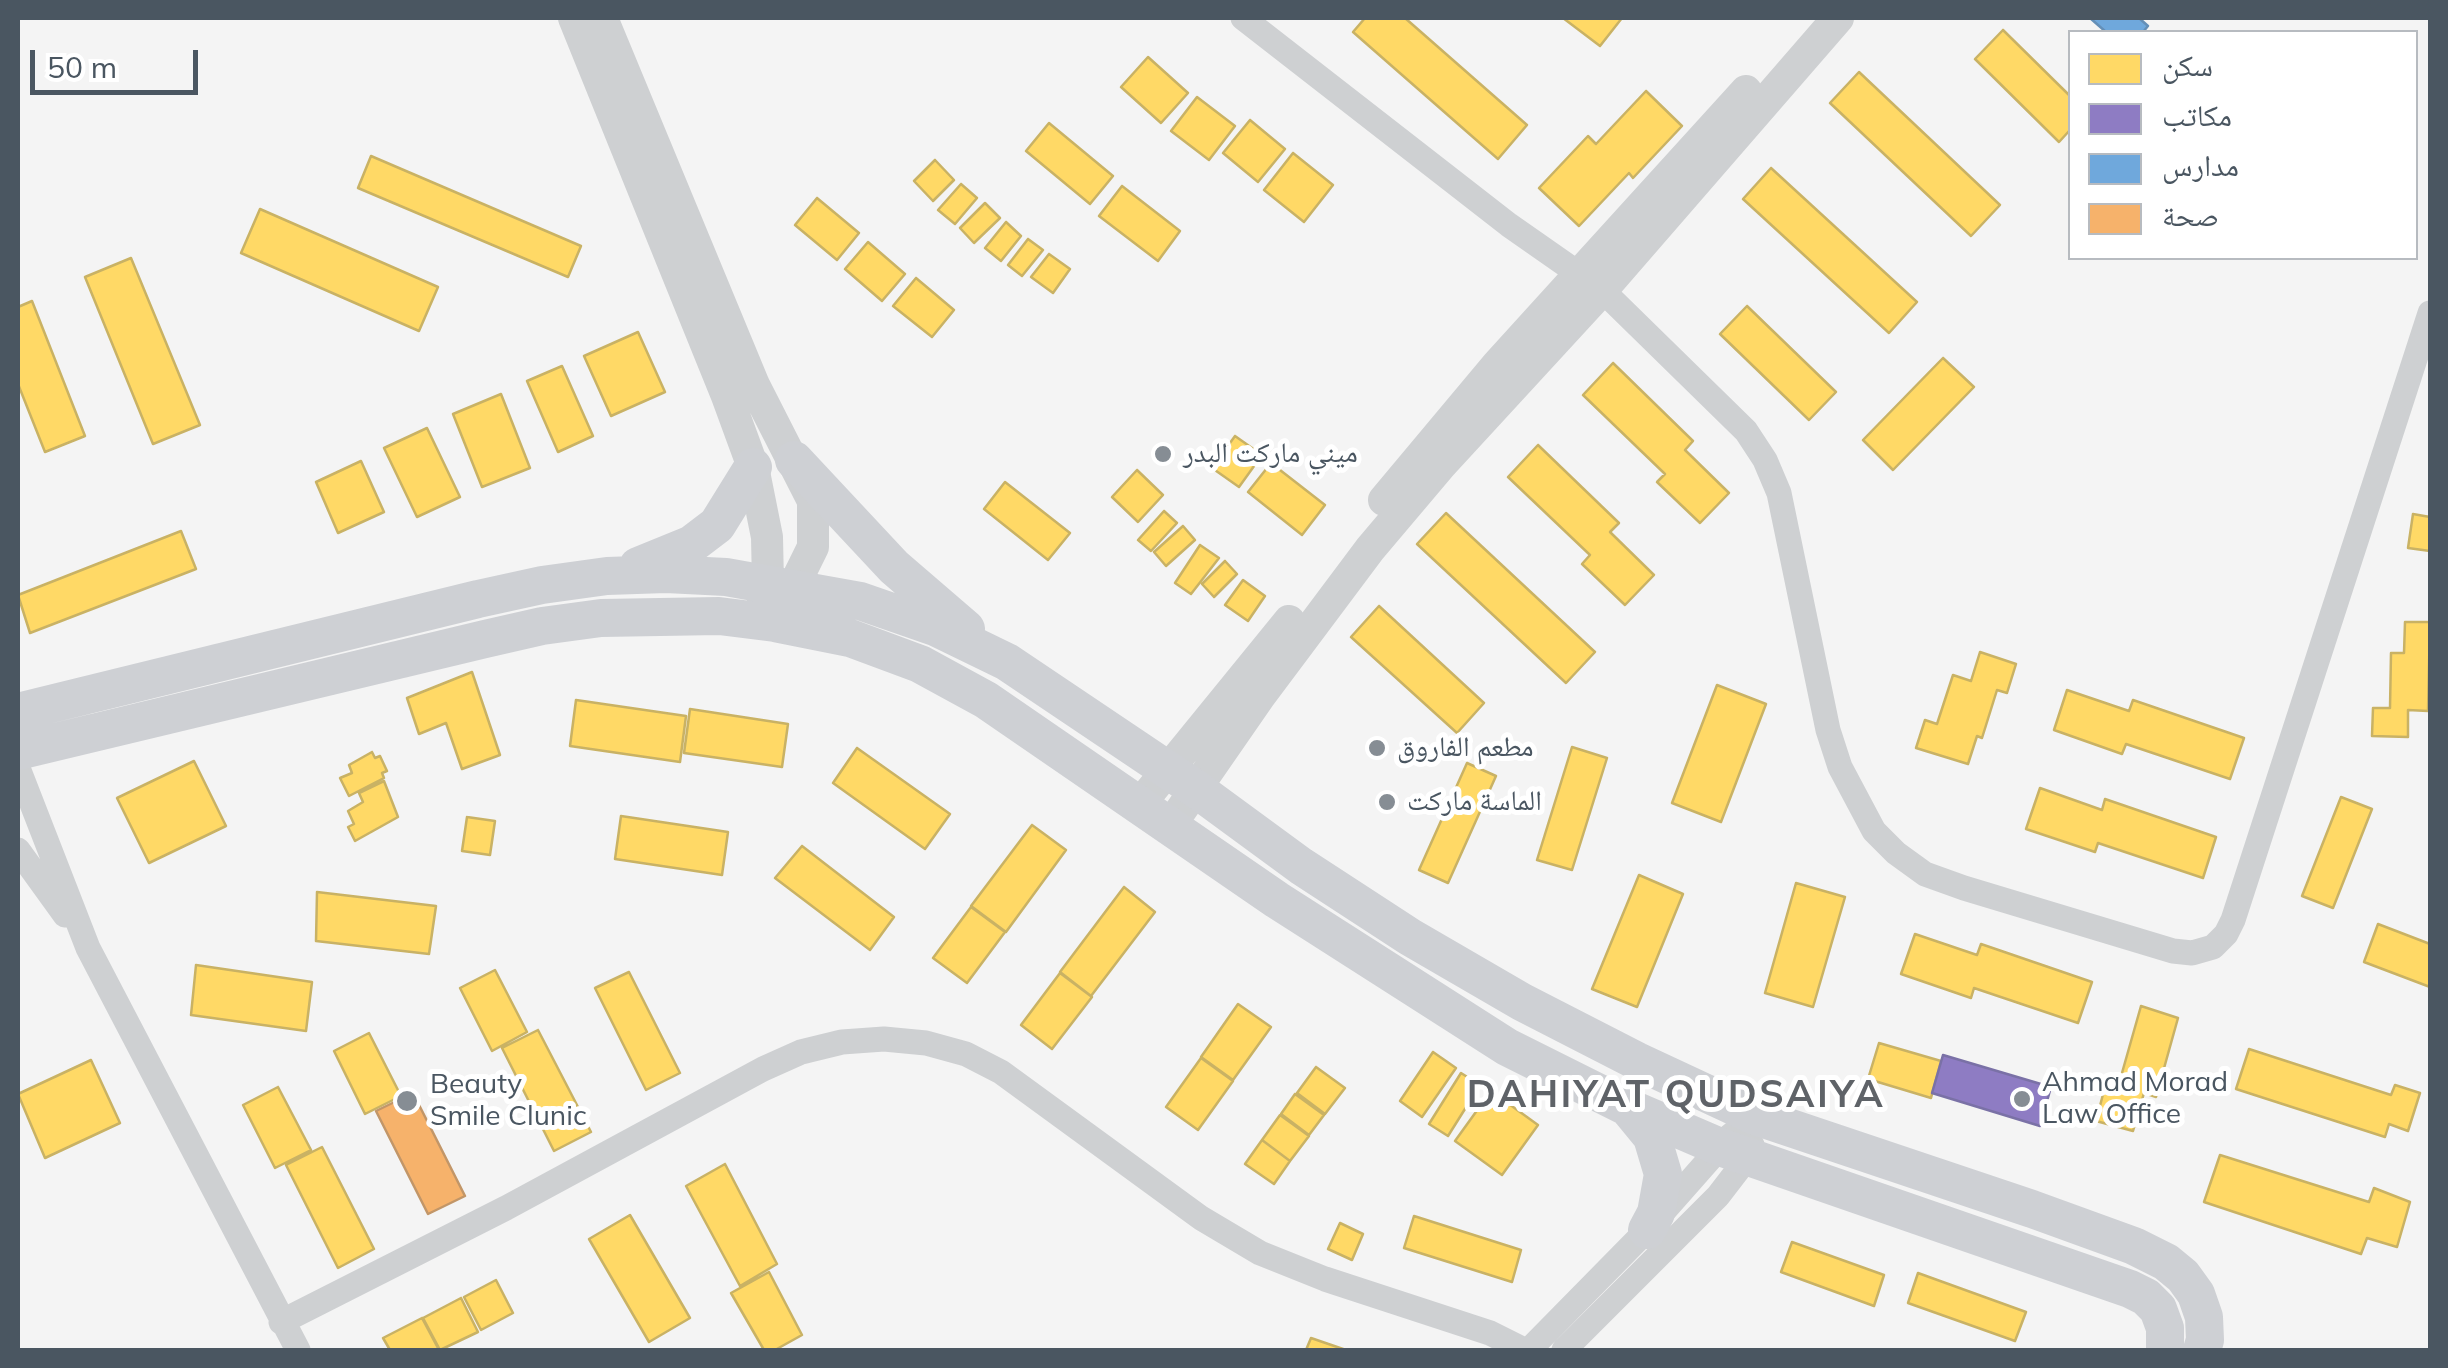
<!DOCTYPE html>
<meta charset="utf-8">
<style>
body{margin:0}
#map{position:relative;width:2448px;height:1368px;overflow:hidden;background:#f4f4f4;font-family:Mulish,"Noto Naskh Arabic",sans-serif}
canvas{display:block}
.frame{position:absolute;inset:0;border:20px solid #4a5661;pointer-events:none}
.legend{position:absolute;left:2068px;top:30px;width:350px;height:230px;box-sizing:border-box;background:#fff;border:2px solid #b7bbc0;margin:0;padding:12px 18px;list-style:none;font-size:30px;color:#4a5661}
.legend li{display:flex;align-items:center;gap:20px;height:50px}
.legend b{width:50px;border:2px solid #b7bbc0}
.scale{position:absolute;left:30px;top:50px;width:168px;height:45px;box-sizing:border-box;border:5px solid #4a5661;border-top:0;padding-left:12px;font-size:30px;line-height:35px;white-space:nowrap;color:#4a5661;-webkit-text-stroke:8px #fff;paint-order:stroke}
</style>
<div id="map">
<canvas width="2448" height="1368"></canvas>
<div class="frame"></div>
<ul class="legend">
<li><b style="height:28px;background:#ffd966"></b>سكن</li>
<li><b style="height:28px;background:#8e7cc3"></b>مكاتب</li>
<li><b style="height:28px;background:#6fa8dc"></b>مدارس</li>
<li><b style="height:28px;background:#f6b26b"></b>صحة</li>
</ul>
<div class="scale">50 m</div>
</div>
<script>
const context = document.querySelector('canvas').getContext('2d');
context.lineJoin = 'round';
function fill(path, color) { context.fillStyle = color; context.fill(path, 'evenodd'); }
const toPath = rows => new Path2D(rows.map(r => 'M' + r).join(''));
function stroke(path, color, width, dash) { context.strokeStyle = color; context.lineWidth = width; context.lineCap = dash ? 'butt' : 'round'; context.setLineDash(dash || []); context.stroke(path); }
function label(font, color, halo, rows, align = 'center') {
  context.font = font + ' Mulish,"Noto Naskh Arabic",sans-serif'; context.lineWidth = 10; context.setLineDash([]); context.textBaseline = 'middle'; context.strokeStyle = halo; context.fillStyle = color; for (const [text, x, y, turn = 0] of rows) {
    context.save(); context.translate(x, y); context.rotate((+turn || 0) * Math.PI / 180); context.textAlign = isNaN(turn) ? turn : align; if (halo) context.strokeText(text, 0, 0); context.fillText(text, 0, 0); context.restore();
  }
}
const homes = toPath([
 [1365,18,1405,18,1527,125,1498,159,1353,32,1365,18],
 [1563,18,1622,18,1600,46,1563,18],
 [2003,30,2070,96,2070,130,2059,142,1975,59,2003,30],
 [1148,57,1188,93,1161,123,1121,87,1148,57],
 [1859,72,2000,205,1971,236,1830,103,1859,72],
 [1646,91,1682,126,1633,178,1629,173,1579,226,1539,188,1588,136,1596,144,1646,91],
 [1197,97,1235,126,1209,160,1171,131,1197,97],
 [1250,120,1285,149,1258,182,1223,153,1250,120],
 [1049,123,1113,176,1090,204,1026,151,1049,123],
 [1293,153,1333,185,1304,222,1264,190,1293,153],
 [371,156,581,246,568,277,358,188,371,156],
 [935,160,954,180,933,201,914,181,935,160],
 [1771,168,1917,302,1889,333,1743,199,1771,168],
 [961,184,977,198,955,224,938,210,961,184],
 [1122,186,1180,231,1158,261,1099,216,1122,186],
 [817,198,859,233,837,260,795,225,817,198],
 [985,203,1000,218,974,243,960,228,985,203],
 [260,209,438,287,419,331,241,253,260,209],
 [1006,222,1021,236,1001,261,985,248,1006,222],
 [1028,239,1043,250,1022,276,1008,265,1028,239],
 [868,242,905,274,882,301,845,269,868,242],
 [1049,254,1070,269,1053,293,1031,277,1049,254],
 [131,258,200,425,153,444,85,277,131,258],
 [916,278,954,310,932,337,893,306,916,278],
 [32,301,85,436,45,452,18,384,18,307,32,301],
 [1747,306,1836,392,1809,420,1720,334,1747,306],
 [638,332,665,392,611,416,584,356,638,332],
 [1943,358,1974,387,1893,470,1863,440,1943,358],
 [1613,363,1693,441,1685,450,1729,493,1700,523,1657,482,1665,474,1583,395,1613,363],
 [562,366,593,436,558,452,527,381,562,366],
 [501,394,530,468,482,487,453,414,501,394],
 [427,428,460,497,417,517,384,448,427,428],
 [1235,436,1262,455,1239,487,1212,468,1235,436],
 [1538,445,1619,523,1610,532,1654,575,1625,605,1582,564,1590,555,1508,477,1538,445],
 [361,461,384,512,338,533,316,482,361,461],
 [1271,463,1325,505,1302,535,1248,492,1271,463],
 [1137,470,1163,495,1138,522,1112,497,1137,470],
 [1005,482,1070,533,1048,560,984,509,1005,482],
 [1164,511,1177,523,1151,551,1138,540,1164,511],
 [1446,513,1595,652,1566,683,1417,544,1446,513],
 [2413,514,2430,517,2430,551,2408,548,2413,514],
 [1183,526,1195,540,1166,566,1154,552,1183,526],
 [181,531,196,569,30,633,18,595,181,531],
 [1200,545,1219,558,1191,594,1175,583,1200,545],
 [1225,561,1237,574,1214,597,1202,584,1225,561],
 [1243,580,1265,596,1248,621,1225,605,1243,580],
 [1379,606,1484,703,1457,733,1351,637,1379,606],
 [2405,622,2430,622,2428,711,2408,710,2408,737,2372,736,2373,708,2390,708,2391,653,2404,653,2405,622],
 [1980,652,2016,664,2007,693,1997,690,1982,738,1977,736,1968,764,1916,748,1925,720,1937,724,1953,675,1971,681,1980,652],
 [472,672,500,755,462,769,446,723,419,734,407,698,472,672],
 [1717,685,1766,704,1721,822,1672,803,1717,685],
 [2067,690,2129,711,2133,700,2244,738,2230,779,2126,744,2122,754,2054,730,2067,690],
 [576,700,686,716,680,762,570,746,576,700],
 [690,709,788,724,782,767,684,753,690,709],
 [1572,747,1607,758,1572,870,1537,860,1572,747],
 [857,748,950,814,925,849,833,783,857,748],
 [372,752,375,758,380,756,387,771,382,773,384,778,349,796,340,778,352,773,349,765,372,752],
 [194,761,226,826,149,863,117,798,194,761],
 [1467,763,1496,776,1448,883,1419,870,1467,763],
 [384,781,398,817,355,841,348,827,354,824,348,811,363,802,359,793,384,781],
 [2040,788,2102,810,2105,799,2216,837,2203,878,2098,843,2095,852,2026,829,2040,788],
 [2341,797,2372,809,2333,908,2302,896,2341,797],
 [621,816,728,832,722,875,615,859,621,816],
 [467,817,495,821,490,855,462,851,467,817],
 [1032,825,1066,850,1006,932,971,906,1032,825],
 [802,846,894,917,870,950,775,878,802,846],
 [1639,875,1683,894,1637,1007,1592,989,1639,875],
 [1796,883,1845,897,1813,1007,1765,993,1796,883],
 [1124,887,1155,912,1091,996,1060,972,1124,887],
 [317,892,436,906,429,954,316,941,317,892],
 [971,907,1005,932,967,983,933,958,971,907],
 [2378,924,2430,944,2430,987,2364,962,2378,924],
 [1915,934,1977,955,1981,944,2092,982,2078,1023,1974,988,1971,998,1901,974,1915,934],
 [196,965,312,982,306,1031,191,1015,196,965],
 [495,970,527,1032,492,1051,460,988,495,970],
 [629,972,680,1073,646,1090,595,988,629,972],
 [1060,973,1092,997,1052,1049,1021,1025,1060,973],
 [1238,1004,1271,1027,1233,1080,1201,1057,1238,1004],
 [2141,1006,2178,1018,2156,1097,2144,1093,2133,1131,2096,1121,2106,1083,2118,1087,2141,1006],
 [538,1030,591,1132,554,1151,502,1048,538,1030],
 [369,1033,401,1096,365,1114,334,1051,369,1033],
 [1879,1043,1941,1061,1931,1098,1868,1079,1879,1043],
 [2249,1049,2391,1095,2395,1085,2420,1093,2408,1131,2389,1124,2385,1137,2236,1089,2249,1049],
 [1433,1052,1456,1068,1422,1117,1400,1101,1433,1052],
 [1201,1058,1233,1081,1198,1130,1166,1107,1201,1058],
 [91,1060,120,1123,45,1158,18,1094,91,1060],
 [1316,1067,1345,1088,1325,1114,1297,1093,1316,1067],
 [1461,1073,1480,1085,1448,1136,1429,1124,1461,1073],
 [278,1087,311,1150,275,1168,243,1105,278,1087],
 [1491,1091,1538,1125,1502,1175,1455,1141,1491,1091],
 [1295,1094,1324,1115,1309,1135,1281,1114,1295,1094],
 [1280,1115,1309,1136,1290,1161,1262,1140,1280,1115],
 [1262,1140,1290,1161,1274,1184,1245,1164,1262,1140],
 [322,1147,374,1249,338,1268,286,1165,322,1147],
 [2220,1155,2369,1202,2374,1188,2410,1202,2397,1247,2367,1238,2361,1254,2204,1202,2220,1155],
 [725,1164,777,1264,740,1286,686,1186,725,1164],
 [630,1215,690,1318,649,1342,589,1239,630,1215],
 [1414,1216,1521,1250,1512,1282,1404,1248,1414,1216],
 [1340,1223,1363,1234,1352,1260,1328,1249,1340,1223],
 [1792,1242,1884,1275,1874,1306,1781,1272,1792,1242],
 [769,1272,802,1335,775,1350,764,1350,731,1293,769,1272],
 [1918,1273,2026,1312,2015,1341,1908,1303,1918,1273],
 [496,1280,513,1313,481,1330,464,1297,496,1280],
 [461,1298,478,1332,440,1350,423,1318,461,1298],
 [422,1318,439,1350,390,1350,383,1338,422,1318],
 [1311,1338,1346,1350,1306,1350,1311,1338]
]);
const offices = toPath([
 [1943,1055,2051,1087,2040,1126,1932,1093,1943,1055]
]);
const schools = toPath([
 [2090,18,2139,18,2148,26,2143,32,2106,32,2090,18]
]);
const health = toPath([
 [413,1093,465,1196,428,1214,376,1111,413,1093]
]);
const minor = toPath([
 [1243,18,1509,225,1602,290,1746,431,1765,460,1779,493,1828,730,1840,767,1874,831,1896,853,1925,874,1964,888,2173,951,2192,953,2213,947,2226,934,2233,920,2430,313],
 [18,768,88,948,298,1350],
 [18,850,65,915],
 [281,1322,506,1208,763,1069,801,1052,842,1042,884,1039,926,1043,966,1054,1001,1072,1201,1218,1260,1253,1325,1279,1490,1333,1524,1350],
 [1529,1350,1647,1230,1730,1136,1755,1116],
 [1564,1350,1718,1196,1738,1170,1752,1145]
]);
const tertiary = toPath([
 [574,18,727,396,753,467,767,537,768,584,762,606],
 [602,18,754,385,813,501,813,547,782,610],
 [1384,500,1497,365,1746,91],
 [1140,804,1289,621],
 [1170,826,1260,696,1370,549,1441,465,1602,290,1838,18]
]);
const secondary = toPath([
 [794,460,894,567,966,629],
 [638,566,692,544,717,525,753,467],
 [18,712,478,599,542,585,607,576,666,574,726,577,860,601,935,627,1007,662,1196,789,1301,866,1410,937,1522,1002,1637,1061,1755,1116,2032,1209,2134,1246,2166,1262,2183,1276,2196,1294,2204,1317,2205,1340,2202,1350],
 [18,751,485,639,542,626,601,618,719,616,775,623,850,638,920,664,986,700,1277,900,1507,1047,1627,1107,1720,1147,2130,1289,2146,1297,2158,1309,2165,1328,2165,1350],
 [1629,1109,1652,1137,1663,1174,1656,1213,1647,1230]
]);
const markers = [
 [1163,454,10,"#868d94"],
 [1377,748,10,"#868d94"],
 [1387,802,10,"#868d94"],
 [2022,1099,10,"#868d94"],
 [407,1101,12,"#868d94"]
];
const poiNames = [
 ["ميني ماركت البدر",1183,454],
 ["مطعم الفاروق",1397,748],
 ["الماسة ماركت",1407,802],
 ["Ahmad Morad",2042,1083],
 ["Law Office",2042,1115],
 ["Beauty",430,1085],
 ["Smile Clunic",430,1117]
];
const districtNames = [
 ["DAHIYAT QUDSAIYA",1676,1096]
];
fill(homes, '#ffd966');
stroke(homes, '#c9b264', 2.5);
fill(offices, '#8e7cc3');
stroke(offices, '#7a71a6', 2.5);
fill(schools, '#6fa8dc');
stroke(schools, '#648fb7', 2.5);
fill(health, '#f6b26b');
stroke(health, '#c29668', 2.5);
stroke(minor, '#ced0d2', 25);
stroke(tertiary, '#ced0d2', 32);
stroke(secondary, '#ced0d4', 38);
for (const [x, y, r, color] of markers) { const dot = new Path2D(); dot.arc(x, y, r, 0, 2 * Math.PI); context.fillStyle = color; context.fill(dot); stroke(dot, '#fff', 4); }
label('28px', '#4a5661', '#fff', poiNames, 'left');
context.letterSpacing = '2.5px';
label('bold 38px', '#5f6368', '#fff', districtNames);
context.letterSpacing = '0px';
</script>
